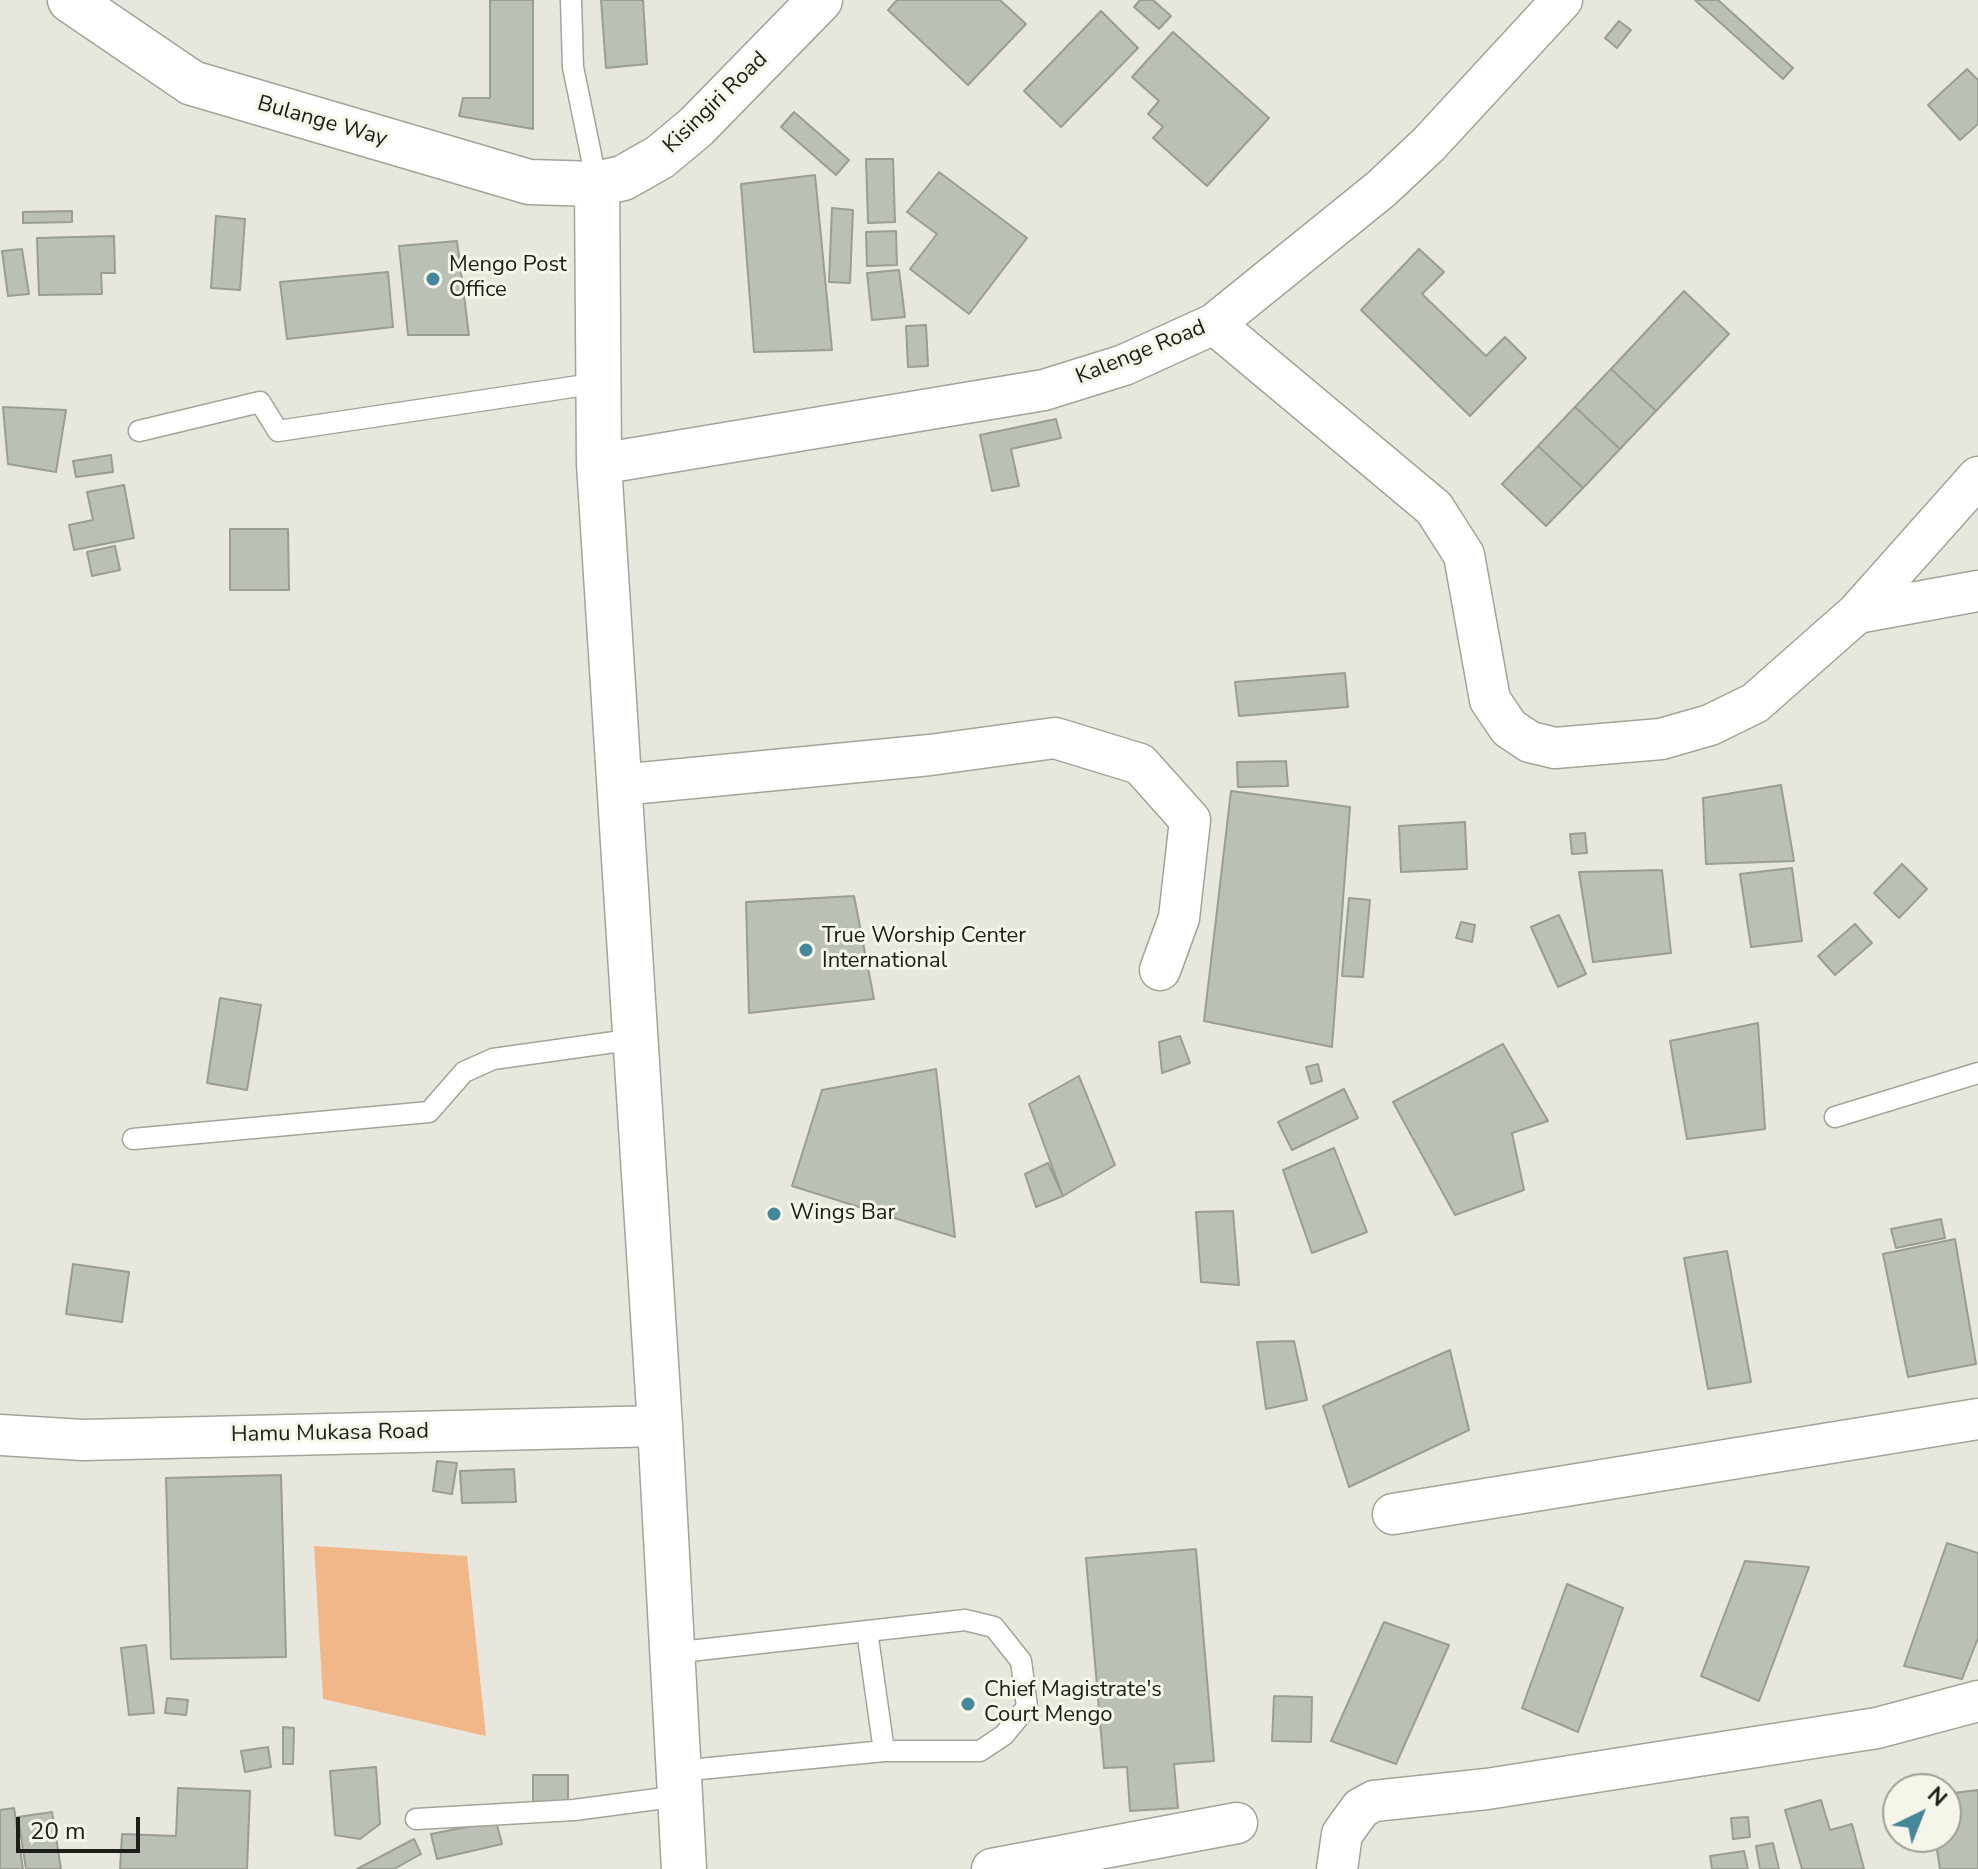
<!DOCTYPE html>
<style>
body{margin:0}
#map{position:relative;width:1978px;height:1869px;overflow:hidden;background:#e8e7dd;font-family:"Nunito Sans",sans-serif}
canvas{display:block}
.north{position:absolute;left:1882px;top:1773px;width:80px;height:80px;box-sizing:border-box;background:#f5f5ea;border:2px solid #9f9f96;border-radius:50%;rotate:43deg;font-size:22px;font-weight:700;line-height:32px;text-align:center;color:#1d1d19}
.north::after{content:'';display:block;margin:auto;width:28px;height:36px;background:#468799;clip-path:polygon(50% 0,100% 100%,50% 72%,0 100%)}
.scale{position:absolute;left:16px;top:1817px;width:124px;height:36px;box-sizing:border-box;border:4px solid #1d1d19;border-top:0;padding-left:10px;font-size:24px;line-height:28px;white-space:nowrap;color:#1d1d19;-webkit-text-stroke:6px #f5f5ea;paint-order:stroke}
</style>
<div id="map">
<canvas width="1978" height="1869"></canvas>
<div class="north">N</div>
<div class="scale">20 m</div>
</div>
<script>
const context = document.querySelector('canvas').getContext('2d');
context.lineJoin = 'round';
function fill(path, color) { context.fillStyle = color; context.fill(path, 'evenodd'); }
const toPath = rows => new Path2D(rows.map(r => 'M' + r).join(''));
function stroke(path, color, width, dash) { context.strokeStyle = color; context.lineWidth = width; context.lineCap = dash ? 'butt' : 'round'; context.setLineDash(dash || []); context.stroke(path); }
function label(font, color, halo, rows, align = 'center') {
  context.font = font + ' "Nunito Sans",sans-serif'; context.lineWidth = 6; context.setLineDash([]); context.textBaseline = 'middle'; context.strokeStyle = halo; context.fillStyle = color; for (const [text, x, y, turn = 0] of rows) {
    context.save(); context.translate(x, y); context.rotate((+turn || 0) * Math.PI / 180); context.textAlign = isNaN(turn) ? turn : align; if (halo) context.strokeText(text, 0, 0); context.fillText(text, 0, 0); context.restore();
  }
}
const green = toPath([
 [314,1546,467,1556,486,1736,323,1699]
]);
const building = toPath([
 [490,0,533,0,533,129,459,116,463,98,490,98,490,0],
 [601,0,643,0,647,64,606,68,601,0],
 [897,0,1000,0,1026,24,968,85,888,10,897,0],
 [1140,0,1153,0,1171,16,1159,29,1134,7,1140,0],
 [1695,0,1718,0,1793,68,1783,79,1695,0],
 [1101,11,1138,48,1061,127,1024,91,1101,11],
 [1619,21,1631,30,1617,48,1605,38,1619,21],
 [1173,32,1269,118,1207,186,1153,138,1163,127,1148,114,1159,101,1132,77,1173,32],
 [1967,69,1978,80,1978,124,1960,140,1928,105,1967,69],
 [794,112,849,160,836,175,781,127,794,112],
 [866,159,893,159,895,222,868,223,866,159],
 [939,172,1027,238,969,314,910,269,937,234,907,212,939,172],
 [815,175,832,350,754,352,741,184,815,175],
 [832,208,853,210,850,283,829,282,832,208],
 [72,211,72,222,23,223,23,212,72,211],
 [216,216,245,219,240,290,211,288,216,216],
 [896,231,897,265,867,266,866,232,896,231],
 [114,236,115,273,101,273,102,294,39,295,37,238,114,236],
 [457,241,469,335,408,335,399,246,457,241],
 [22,249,29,294,8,296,2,251,22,249],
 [1419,249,1444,272,1422,294,1486,356,1505,337,1526,358,1470,416,1361,310,1419,249],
 [899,270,905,317,872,320,867,273,899,270],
 [388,272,393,327,287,339,280,282,388,272],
 [1684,291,1729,334,1656,411,1611,369,1684,291],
 [926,325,928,366,908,367,906,326,926,325],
 [1611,369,1656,411,1620,449,1575,407,1611,369],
 [3,407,66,410,56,472,8,464,3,407],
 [1575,407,1620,449,1583,488,1538,446,1575,407],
 [1056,419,1061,438,1011,449,1019,486,992,491,980,435,1056,419],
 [1538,446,1583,488,1546,526,1502,484,1538,446],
 [111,455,113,472,76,477,73,461,111,455],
 [124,485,134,538,74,550,69,525,93,520,87,492,124,485],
 [230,529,288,529,289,590,230,590,230,529],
 [115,546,120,570,92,576,87,552,115,546],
 [1345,673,1348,707,1239,716,1235,682,1345,673],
 [1286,761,1288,786,1238,787,1237,762,1286,761],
 [1781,785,1794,861,1706,864,1703,798,1781,785],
 [1231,791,1350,807,1332,1047,1204,1021,1231,791],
 [1465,822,1467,869,1401,872,1399,826,1465,822],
 [1585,833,1587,853,1572,854,1570,834,1585,833],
 [1902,864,1927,889,1899,918,1874,893,1902,864],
 [1792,868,1802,941,1751,947,1740,874,1792,868],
 [1662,870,1671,953,1593,962,1579,872,1662,870],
 [854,896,874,999,749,1013,746,902,854,896],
 [1349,898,1370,900,1363,977,1342,976,1349,898],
 [1559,915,1586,974,1558,987,1531,927,1559,915],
 [1461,922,1475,925,1472,942,1456,938,1461,922],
 [1855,924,1872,943,1835,975,1818,956,1855,924],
 [220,998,261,1005,247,1090,207,1083,220,998],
 [1758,1023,1765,1129,1687,1139,1670,1041,1758,1023],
 [1180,1036,1190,1063,1162,1073,1159,1042,1180,1036],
 [1503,1044,1548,1121,1512,1133,1524,1190,1455,1215,1393,1102,1503,1044],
 [1318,1064,1322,1081,1311,1084,1306,1067,1318,1064],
 [936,1069,955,1237,792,1186,822,1090,936,1069],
 [1079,1076,1115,1165,1063,1196,1029,1104,1079,1076],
 [1344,1089,1358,1118,1292,1150,1278,1122,1344,1089],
 [1334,1148,1367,1232,1312,1253,1283,1170,1334,1148],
 [1048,1163,1063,1196,1036,1207,1025,1174,1048,1163],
 [1233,1211,1239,1285,1201,1282,1196,1212,1233,1211],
 [1941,1219,1945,1238,1896,1248,1891,1229,1941,1219],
 [1955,1239,1976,1364,1908,1377,1883,1254,1955,1239],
 [1727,1251,1751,1382,1708,1389,1684,1258,1727,1251],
 [73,1264,129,1272,122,1322,66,1314,73,1264],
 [1294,1341,1307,1400,1266,1409,1257,1342,1294,1341],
 [1450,1350,1469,1430,1349,1487,1323,1406,1450,1350],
 [437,1461,457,1463,452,1494,433,1491,437,1461],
 [514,1469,516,1502,462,1503,460,1471,514,1469],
 [281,1475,286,1657,171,1659,166,1478,281,1475],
 [1947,1543,1978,1553,1978,1638,1962,1679,1904,1666,1947,1543],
 [1196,1549,1214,1761,1174,1764,1178,1808,1130,1811,1127,1767,1104,1768,1086,1558,1196,1549],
 [1745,1561,1809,1567,1759,1701,1701,1676,1745,1561],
 [1567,1584,1623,1608,1578,1732,1522,1708,1567,1584],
 [1384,1622,1449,1645,1396,1764,1331,1741,1384,1622],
 [146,1645,154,1713,129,1715,121,1648,146,1645],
 [1274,1696,1312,1697,1311,1742,1272,1741,1274,1696],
 [167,1698,188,1700,186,1715,165,1713,167,1698],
 [283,1727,294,1728,293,1764,283,1764,283,1727],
 [268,1747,271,1767,245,1772,241,1751,268,1747],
 [376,1767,380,1824,360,1839,335,1835,330,1771,376,1767],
 [533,1775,568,1775,568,1801,533,1802,533,1775],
 [178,1788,250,1791,247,1869,120,1869,122,1834,176,1836,178,1788],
 [1978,1790,1978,1869,1940,1869,1935,1837,1946,1837,1946,1794,1978,1790],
 [1821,1800,1830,1830,1852,1824,1864,1869,1802,1869,1785,1810,1821,1800],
 [14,1808,23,1869,0,1869,0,1810,14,1808],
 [52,1812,61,1869,26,1869,18,1817,52,1812],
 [1748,1817,1750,1837,1733,1839,1731,1818,1748,1817],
 [496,1821,502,1844,437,1859,431,1834,496,1821],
 [414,1839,421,1854,394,1869,357,1869,414,1839],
 [1773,1843,1779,1869,1760,1869,1756,1846,1773,1843],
 [1744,1851,1748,1869,1712,1869,1710,1856,1744,1851]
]);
const lane = toPath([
 [571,0,573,67,597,184],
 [139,431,260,402,278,431,599,383],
 [1835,1117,1978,1073],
 [133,1139,429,1112,464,1072,493,1059,636,1039],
 [867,1631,884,1751],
 [672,1653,965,1620,994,1627,1021,1661,1027,1707,1004,1735,980,1751,884,1751,679,1771],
 [416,1819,574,1810,680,1796]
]);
const street = toPath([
 [1214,324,1434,508,1464,555,1490,700,1509,728,1530,742,1555,748,1661,739,1710,725,1755,703,1857,613,1978,591],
 [599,464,1044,390,1124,365,1214,324,1381,189,1429,144,1562,0],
 [1857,613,1978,477],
 [620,785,930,755,1055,738,1140,764,1190,820,1179,918,1160,970],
 [0,1435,83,1440,660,1426],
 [1393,1514,1978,1419],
 [992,1869,1237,1823],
 [1337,1869,1342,1834,1361,1808,1374,1801,1487,1789,1877,1728,1978,1701]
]);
const secondary = toPath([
 [70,0,192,83,529,182,597,184,623,178,660,157,696,127,820,0],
 [597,184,599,464,660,1426,684,1869]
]);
const markers = [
 [433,279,8,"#468799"],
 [806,950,8,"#468799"],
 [774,1214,8,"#468799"],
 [968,1704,8,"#468799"]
];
const streetNames = [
 ["Kisingiri Road",716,103,-44],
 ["Bulange Way",322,122,16],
 ["Kalenge Road",1141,353,-22],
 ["Hamu Mukasa Road",330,1434,-1]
];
const poiNames = [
 ["Mengo Post",449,266],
 ["Office",449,291],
 ["True Worship Center",822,937],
 ["International",822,962],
 ["Wings Bar",790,1214],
 ["Chief Magistrate's",984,1691],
 ["Court Mengo",984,1716]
];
fill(green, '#f2b788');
fill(building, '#bbc0b7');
stroke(building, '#999d94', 2);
stroke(lane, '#a4a39a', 23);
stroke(street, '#a4a39a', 43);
stroke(secondary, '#a4a39a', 47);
stroke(lane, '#fff', 20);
stroke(street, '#fff', 40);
stroke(secondary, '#fff', 44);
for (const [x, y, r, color] of markers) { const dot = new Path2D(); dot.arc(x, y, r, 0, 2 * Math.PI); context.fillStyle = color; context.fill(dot); stroke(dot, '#f5f5ea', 3); }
label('22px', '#1d1d19', '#f5f5ea', streetNames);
label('22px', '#1d1d19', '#f5f5ea', poiNames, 'left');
</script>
